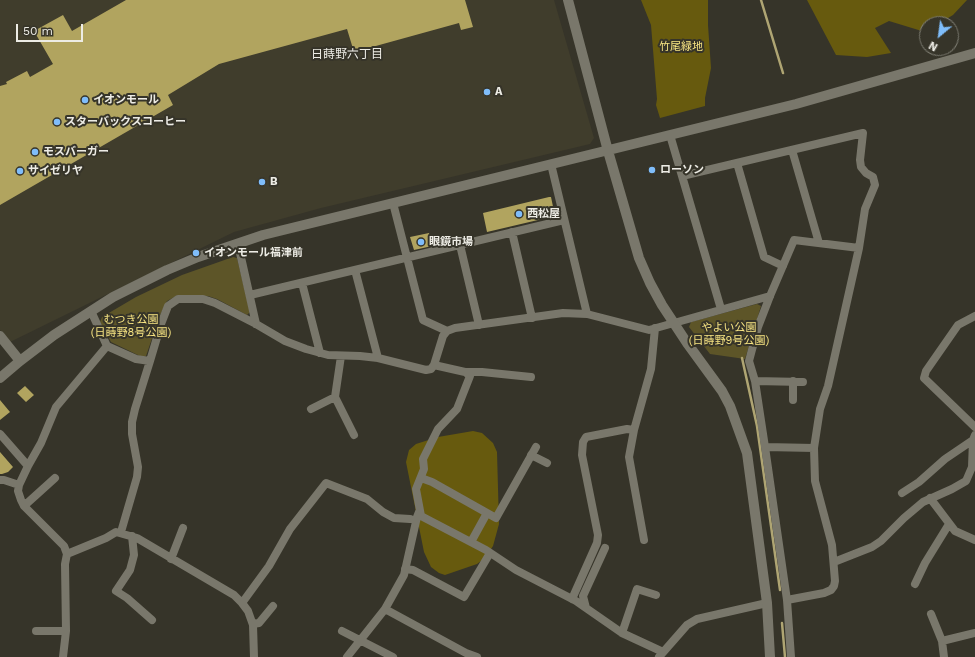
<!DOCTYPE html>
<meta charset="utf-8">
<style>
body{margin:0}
#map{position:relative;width:975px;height:657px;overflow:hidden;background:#363429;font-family:"Work Sans",sans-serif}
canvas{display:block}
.north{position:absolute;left:919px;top:16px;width:40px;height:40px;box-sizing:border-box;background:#363429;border:1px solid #7f7e74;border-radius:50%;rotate:209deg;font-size:11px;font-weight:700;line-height:16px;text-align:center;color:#edece5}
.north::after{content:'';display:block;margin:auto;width:14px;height:18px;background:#7fbdfa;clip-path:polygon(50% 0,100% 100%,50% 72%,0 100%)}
.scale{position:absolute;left:16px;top:24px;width:67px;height:18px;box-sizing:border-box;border:2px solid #edece5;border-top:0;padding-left:5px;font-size:12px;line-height:14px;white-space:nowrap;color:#edece5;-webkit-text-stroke:3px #363429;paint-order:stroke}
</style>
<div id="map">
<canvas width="975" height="657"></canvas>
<div class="north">N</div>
<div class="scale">50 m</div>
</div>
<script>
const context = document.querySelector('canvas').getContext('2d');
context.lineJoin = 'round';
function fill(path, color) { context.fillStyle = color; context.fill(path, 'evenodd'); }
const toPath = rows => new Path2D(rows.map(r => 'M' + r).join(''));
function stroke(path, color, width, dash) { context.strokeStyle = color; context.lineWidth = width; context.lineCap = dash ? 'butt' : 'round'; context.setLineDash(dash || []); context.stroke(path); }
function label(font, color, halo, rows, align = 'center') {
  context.font = font + ' "Work Sans","Noto Sans JP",sans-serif'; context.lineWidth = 4; context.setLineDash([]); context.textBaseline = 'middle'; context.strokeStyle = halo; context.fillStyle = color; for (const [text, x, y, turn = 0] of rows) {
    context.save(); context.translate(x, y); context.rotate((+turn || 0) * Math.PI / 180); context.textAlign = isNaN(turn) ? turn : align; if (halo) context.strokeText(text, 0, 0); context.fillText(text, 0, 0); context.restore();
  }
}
const built = toPath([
 [0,0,554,0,594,138,590,144,321,208,234,232,10,342,0,330]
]);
const green = toPath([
 [233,257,237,258,250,312,247,315,217,299,208,296,178,295,167,301,160,315,146,356,142,357,111,342,100,322,102,317,136,297,182,275],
 [757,304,761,306,745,359,710,354,689,327,691,322]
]);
const forest = toPath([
 [641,0,708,0,708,25,711,68,705,98,705,106,660,118,656,105,657,99,651,25],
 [807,0,967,0,953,15,938,24,927,24,927,31,925,32,889,21,875,28,891,53,867,57,836,55],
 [473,431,482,433,493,443,497,452,499,524,493,546,485,558,477,564,445,575,439,573,431,567,424,552,406,462,409,450,416,444,438,437]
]);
const stream = toPath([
 [761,0,783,73],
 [742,358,757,426,780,590],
 [782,623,785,657]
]);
const building = toPath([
 [126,0,465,0,473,27,461,30,459,23,354,52,347,29,219,64,168,95,173,105,0,205,0,86,7,84,6,82,27,71,30,77,53,64,34,31,63,15,72,31],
 [549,197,551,197,555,216,487,232,483,213],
 [429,233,432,246,414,250,410,237],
 [25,386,34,395,26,402,17,393],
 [0,400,10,412,0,420],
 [0,452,13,467,8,472,2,474,0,474]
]);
const street = toPath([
 [670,135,721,309],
 [792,150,819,243],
 [737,163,764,257,783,266],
 [551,164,587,314],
 [682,176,863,133,860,160,861,167,866,173,873,177,875,185,865,209,859,248,828,386,820,409,814,448,815,481,832,545,835,581,834,586,831,590,824,593,787,600],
 [393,203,423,320,447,331],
 [512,232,532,318],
 [238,244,256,324],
 [460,245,479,325],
 [355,270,378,358],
 [302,283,320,353],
 [250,295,564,220],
 [91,311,107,346,136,359,150,361],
 [975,316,958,325,926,371,924,378,975,427],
 [434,365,465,372,470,376,457,409,438,429,423,459,424,469,416,489,421,516,486,550,516,570,576,601,586,608],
 [465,372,482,372,531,377],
 [755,381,803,382],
 [335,397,354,435],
 [793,400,793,381],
 [311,409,335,397,341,356],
 [0,434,28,466],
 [765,447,814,448],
 [531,455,547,463],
 [421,478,432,482,496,518,536,447],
 [0,480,4,480,19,485],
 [902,493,919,482,945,459,973,440],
 [930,498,955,531,975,540],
 [24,506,55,478],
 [121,532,137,477,138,467,132,434,132,422,135,409,150,361,161,324,168,306,178,299,203,299,215,303,256,324,285,341,306,349,328,355,360,356,378,358,426,370,431,369,434,365,443,336,447,331,455,328,563,313,587,314,649,330,770,296],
 [132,536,134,555,130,570,116,591,127,598,152,620],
 [644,540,629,457,634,430,651,369,655,328],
 [471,542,487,513],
 [605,548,583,596,586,608,622,633,663,652],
 [67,554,106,538,116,532,137,538,234,595,242,603,248,611,253,625,254,657],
 [171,559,183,528],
 [834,562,872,547,881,541,904,518,923,502,952,489,966,481,972,467,973,440,975,435],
 [405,569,413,570,464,597,490,553],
 [915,584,925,563,949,524],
 [572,599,597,543,598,535,582,455,583,442,586,437,627,429,634,430],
 [242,603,269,566,290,529,326,483,367,499,383,512,394,518,410,519],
 [385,609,466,653,477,657],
 [931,614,942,641,975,633],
 [253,624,259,623,273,606],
 [36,631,66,631],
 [342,631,393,657],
 [622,633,637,589,656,595],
 [942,641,944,657],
 [63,657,66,631,65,564,67,554,64,546,24,506,21,500,18,491,19,485,28,466,41,443,56,407,107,346],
 [347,657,385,609,404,575,417,517,419,512],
 [659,657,687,625,697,619,767,603],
 [791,657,787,600,765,447,755,381,749,361,758,327,770,296,794,240,859,248]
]);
const secondary = toPath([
 [568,0,608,151,639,258,650,283,662,305,687,343,722,391,730,406,747,453,767,603,770,657],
 [0,336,20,361],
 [0,378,20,361,54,335,113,297,167,270,198,257,263,235,796,104,975,53]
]);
const markers = [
 [487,92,4,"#7fbdfa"],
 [85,100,4,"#7fbdfa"],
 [57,122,4,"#7fbdfa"],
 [35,152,4,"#7fbdfa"],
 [652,170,4,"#7fbdfa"],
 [20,171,4,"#7fbdfa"],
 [262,182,4,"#7fbdfa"],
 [519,214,4,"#7fbdfa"],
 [421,242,4,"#7fbdfa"],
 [196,253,4,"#7fbdfa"]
];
const parkNames = [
 ["竹尾緑地",681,47],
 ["むつき公園",131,320],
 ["(日蒔野8号公園)",131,333],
 ["やよい公園",729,328],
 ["(日蒔野9号公園)",729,341]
];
const poiNames = [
 ["A",495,92],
 ["イオンモール",93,100],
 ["スターバックスコーヒー",65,122],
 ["モスバーガー",43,152],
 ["ローソン",660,170],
 ["サイゼリヤ",28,171],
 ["B",270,182],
 ["西松屋",527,214],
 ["眼鏡市場",429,242],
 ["イオンモール福津前",204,253]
];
const neighbourhoodNames = [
 ["日蒔野六丁目",347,54]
];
fill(built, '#403d2c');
fill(green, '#5d5528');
fill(forest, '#675a0e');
stroke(stream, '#afa573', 2.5);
fill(building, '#b1a45f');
stroke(street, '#79776b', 8);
stroke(secondary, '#79776b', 10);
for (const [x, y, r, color] of markers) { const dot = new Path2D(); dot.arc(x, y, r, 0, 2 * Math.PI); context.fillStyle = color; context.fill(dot); stroke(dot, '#363429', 1.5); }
label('11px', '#f7e482', '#363429', parkNames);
label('bold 11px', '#edece5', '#363429', poiNames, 'left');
label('12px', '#edece5', '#363429', neighbourhoodNames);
</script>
